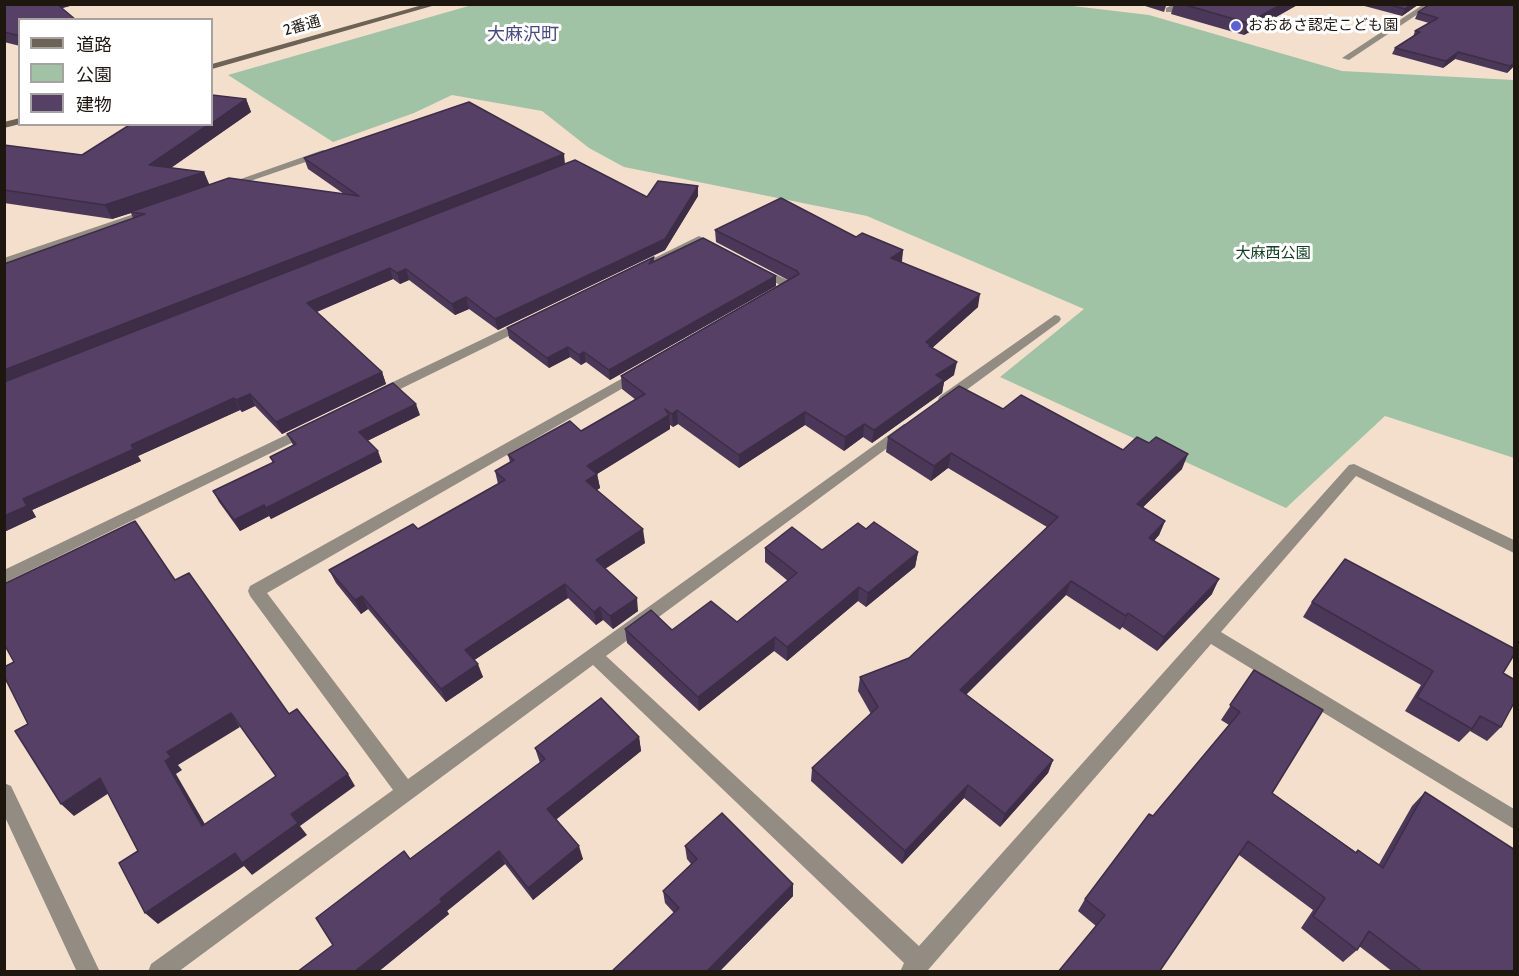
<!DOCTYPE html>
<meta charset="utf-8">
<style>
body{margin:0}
#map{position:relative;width:1519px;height:976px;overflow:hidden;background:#f4dfcc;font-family:Cabin,"Noto Sans JP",sans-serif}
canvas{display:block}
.frame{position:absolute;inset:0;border:6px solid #1e1710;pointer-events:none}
.legend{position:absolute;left:18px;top:18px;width:195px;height:108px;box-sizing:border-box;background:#fff;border:2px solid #a5a29f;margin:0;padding:8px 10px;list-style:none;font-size:18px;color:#1e1710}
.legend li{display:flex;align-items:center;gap:12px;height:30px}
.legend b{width:30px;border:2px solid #a5a29f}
</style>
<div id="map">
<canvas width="1519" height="976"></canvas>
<div class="frame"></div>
<ul class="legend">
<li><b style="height:8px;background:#6c6356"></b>道路</li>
<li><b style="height:16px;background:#a0c3a5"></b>公園</li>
<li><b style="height:16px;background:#574066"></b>建物</li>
</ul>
</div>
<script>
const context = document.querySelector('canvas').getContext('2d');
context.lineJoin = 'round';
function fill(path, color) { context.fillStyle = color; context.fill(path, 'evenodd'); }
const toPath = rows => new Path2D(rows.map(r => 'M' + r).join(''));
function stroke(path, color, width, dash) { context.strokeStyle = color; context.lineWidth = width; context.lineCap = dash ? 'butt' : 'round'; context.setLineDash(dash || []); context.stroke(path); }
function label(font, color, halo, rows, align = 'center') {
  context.font = font + ' Cabin,"Noto Sans JP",sans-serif'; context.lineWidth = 6; context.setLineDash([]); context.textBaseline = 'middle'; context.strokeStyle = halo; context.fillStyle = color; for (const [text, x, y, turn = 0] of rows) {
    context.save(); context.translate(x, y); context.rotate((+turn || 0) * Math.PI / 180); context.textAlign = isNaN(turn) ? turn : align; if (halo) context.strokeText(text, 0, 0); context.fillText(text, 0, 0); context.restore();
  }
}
const green = toPath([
 [1056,4,1149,15,1342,71,1514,80,1514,458,1385,416,1286,508,1000,377,1084,309,867,216,624,167,589,148,542,111,452,95,414,113,333,142,228,75,472,5]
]);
const street = toPath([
 [1174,4,1184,4,1172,12,1166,12,1166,8,1174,4],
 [1424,4,1433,4,1349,60,1342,58,1424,4],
 [323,150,328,153,326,155,227,189,218,187,323,150],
 [152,208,156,209,156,213,4,265,4,258,152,208],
 [699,236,722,248,716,251,699,243,640,272,636,273,630,270,699,236],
 [759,267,794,283,796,286,784,296,776,296,774,293,782,286,755,272,753,270,759,267],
 [1055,315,1059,316,1061,319,1059,322,950,402,940,402,938,399,940,396,1055,315],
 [525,319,529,320,531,323,529,326,384,397,374,397,372,394,374,391,525,319],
 [639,369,644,370,646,373,644,376,267,593,408,779,904,424,909,426,911,429,909,432,606,656,919,946,1349,465,1354,464,1514,540,1514,553,1356,476,1221,632,1514,809,1514,829,1211,644,928,970,900,972,904,963,593,665,178,972,148,972,151,964,393,790,250,596,248,591,250,586,639,369],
 [307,425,314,430,312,433,4,583,4,570,307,425],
 [4,783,11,786,100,972,77,972,4,815,4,783]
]);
const secondary = toPath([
 [426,4,439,4,212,69,212,64,426,4],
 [20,118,20,124,4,128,4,122,20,118]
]);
const wall = toPath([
 [4,4,77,4,20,20,20,46,4,42],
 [1139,4,1168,4,1166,6,1164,12],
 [1174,4,1299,4,1244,35,1171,14],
 [1357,4,1419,4,1402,16],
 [1515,4,1515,68,1513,67,1507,73,1455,59,1443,68,1392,54,1395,48,1413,37,1415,31,1429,23,1415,19,1418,12],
 [246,99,251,112,171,168,204,172,209,185,344,194,308,169,304,158,565,164,647,197,698,196,665,250,498,330,469,309,455,315,409,280,400,284,393,279,317,312,382,372,386,384,282,434,255,406,242,412,240,410,138,456,141,461,32,510,36,517,4,532,133,218,131,213,112,219,4,203,4,145,82,155],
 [715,230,856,237,903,250,902,262,978,307,932,348,954,375,944,382,942,393,872,443,863,437,844,451,805,425,739,468,678,424,673,427,670,425,670,429,597,474,600,488,597,490,645,543,605,569,638,611,613,629,603,620,596,625,568,598,474,660,483,677,446,702,368,609,361,614,336,583,329,570,418,529,498,484,495,471,510,462,508,455,581,431,636,400,622,389,621,376,788,280,716,242],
 [654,257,654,262,776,276,776,286,610,380,586,362,581,365,570,357,549,368,509,338,507,328],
 [1003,409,1182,469,1142,508,1165,521,1159,535,1154,541,1212,594,1157,651,1122,627,1120,630,1066,595,966,694,1053,760,1048,773,1000,827,964,798,902,864,811,781,812,768,871,714,858,691,860,677,909,658,1047,527,948,468,931,481,886,452,888,437],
 [420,415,367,441,382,462,271,519,269,516,240,531,219,502,213,491,273,463,270,457,293,445,287,434],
 [866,529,918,552,915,567,866,607,858,601,787,661,774,651,699,711,627,643,625,629,672,630,737,622,788,581,765,562,765,548,822,550],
 [1312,602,1503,673,1501,727,1487,741,1470,731,1459,742,1405,711,1421,685,1303,617],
 [1254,670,1272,793,1356,852,1358,850,1379,864,1412,806,1425,792,1515,972,1393,972,1359,946,1357,950,1343,962,1301,928,1313,910,1239,855,1096,926,1078,911,1085,899,1229,725,1221,720],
 [639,737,641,751,556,819,583,859,533,900,505,864,447,911,449,914,378,972,297,972,333,945,540,763,535,748],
 [685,846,793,884,793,896,719,972,611,972,674,913,665,903,663,891,691,864,687,859]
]);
const shadedWall = toPath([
 [52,4,77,4,54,10],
 [1282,4,1299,4,1244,35,1248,23],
 [1412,4,1419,4,1402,16,1405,9],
 [1458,52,1455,59,1443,68,1446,61],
 [1515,63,1513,67,1507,73,1510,66],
 [246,99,251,112,156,178,149,165,209,124,212,124,212,123],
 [564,154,565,164,4,384,4,370],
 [204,172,210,186,130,212,131,213,112,219,105,205],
 [698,186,698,196,665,250,498,330,495,319],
 [903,250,901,263,891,258],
 [390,268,393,279,311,314,307,303],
 [406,269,409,280,400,284,397,273],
 [776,276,776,286,610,380,609,370],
 [980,294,978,307,931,349,926,342],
 [466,297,469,309,455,315,452,304],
 [568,347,570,357,549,368,547,358],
 [584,352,586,362,581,365,579,355],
 [957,362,954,375,944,382,942,393,872,443,874,430,936,375],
 [382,372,386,384,282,434,276,422],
 [250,394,255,406,242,412,236,400],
 [234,398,240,410,138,456,141,461,32,510,36,517,4,532,4,516,23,499,131,445],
 [416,404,420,415,363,443,359,432],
 [677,410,678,424,673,427,672,414],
 [805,412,805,425,739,468,739,455],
 [669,415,670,429,597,474,600,488,589,494,586,481,587,466],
 [864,424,863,437,844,451,845,437],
 [378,451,382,462,271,519,266,508],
 [951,453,948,468,931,481,934,466],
 [1188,454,1182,469,1131,519,1137,504],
 [264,505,269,516,240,531,234,520],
 [1165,521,1159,535,1143,553,1149,538],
 [643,529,645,543,598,573,596,560],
 [918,552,915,567,866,607,868,593],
 [1219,579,1212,594,1157,651,1164,637],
 [1071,581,1066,595,957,704,960,690],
 [565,584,568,598,470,663,465,650],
 [859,587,858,601,787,661,787,647],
 [362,596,368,609,361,614,355,600],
 [637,598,638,611,613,629,610,616],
 [600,607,603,620,596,625,594,612],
 [1128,613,1122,627,1120,630,1126,616],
 [775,637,774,651,699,711,698,697],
 [478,664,483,677,446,702,441,689],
 [231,713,240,727,178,765,182,770,176,774,213,838,202,826,165,761,167,752],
 [639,737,641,751,552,823,547,809],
 [1053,760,1048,773,1000,827,1005,814],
 [348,774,355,786,300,826,307,835,252,875,244,866,158,924,145,913,291,814],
 [100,778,112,791,74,816,61,804],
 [968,785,964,798,902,864,905,851],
 [579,846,583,859,533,900,528,888],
 [499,851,505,864,447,911,449,914,378,972,354,972,440,899],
 [793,884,793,896,719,972,706,972]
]);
const building = toPath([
 [4,4,57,4,76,20,20,20,20,36,4,32,4,4],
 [1182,4,1282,4,1248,23,1182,4],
 [1386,4,1412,4,1405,9,1386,4],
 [1430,4,1515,4,1515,63,1510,66,1458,52,1446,61,1395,48,1420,32,1415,31,1438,18,1418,12,1430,4],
 [212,95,246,99,212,123,212,95],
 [469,102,564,154,4,370,4,264,145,214,130,212,229,178,359,196,304,158,469,102],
 [131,124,209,124,149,165,204,172,105,205,4,190,4,145,82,155,131,124],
 [575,160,647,197,658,181,698,186,665,239,495,319,466,297,452,304,406,269,397,273,390,268,307,303,382,372,276,422,250,394,236,400,234,398,131,445,134,449,23,499,27,506,4,516,4,382,575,160],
 [781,198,856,237,862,233,903,250,891,258,980,294,926,342,931,345,929,346,957,362,936,375,944,380,874,430,864,424,845,437,805,412,739,455,677,410,672,414,665,409,669,415,587,466,597,474,586,481,643,529,596,560,637,598,610,616,600,607,594,612,565,584,465,650,478,664,441,689,362,596,355,600,329,570,413,524,418,529,505,480,495,471,514,460,508,455,570,421,581,431,645,394,621,376,799,274,797,271,715,230,781,198],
 [703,238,776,276,609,370,584,352,579,355,568,347,547,358,507,328,654,257,649,264,703,238],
 [393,383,416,404,359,432,378,451,266,508,264,505,234,520,213,491,274,462,270,457,296,444,287,434,393,383],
 [959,386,1003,409,1021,395,1123,450,1137,437,1149,443,1156,437,1188,454,1137,504,1165,521,1149,538,1219,579,1164,637,1128,613,1126,616,1071,581,960,690,1053,760,1005,814,968,785,905,851,812,768,878,707,860,677,909,658,1058,517,951,453,934,466,888,437,959,386],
 [135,521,175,580,189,573,289,714,297,709,348,774,291,814,298,823,242,863,235,853,145,913,119,863,138,851,100,778,61,804,15,731,28,724,4,676,4,667,14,662,4,644,4,584,135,521],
 [231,713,276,776,202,826,165,761,171,757,167,752,231,713],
 [874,522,918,552,868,593,859,587,787,647,775,637,698,697,625,629,651,610,672,630,711,601,737,622,797,573,765,548,792,527,822,550,858,523,866,529,874,522],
 [1345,559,1515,649,1515,653,1503,673,1515,680,1515,701,1501,727,1480,716,1472,729,1417,697,1433,671,1312,602,1345,559],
 [1254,670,1323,710,1272,793,1356,853,1358,850,1383,868,1425,792,1515,850,1515,972,1423,972,1369,931,1357,950,1313,916,1325,898,1248,841,1159,972,1058,972,1105,915,1085,899,1149,814,1153,816,1240,712,1230,705,1254,670],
 [601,698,639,737,547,809,579,846,528,888,499,851,440,899,442,902,354,972,297,972,333,945,316,918,404,851,410,859,545,759,535,748,601,698],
 [722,813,793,884,706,972,611,972,679,908,663,891,697,859,685,846,722,813]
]);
const markers = [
 [1236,26,6,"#5d60d8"]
];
const farStreetnames = [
 ["2番通",302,26,-16]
];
const farPoinames = [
 ["おおあさ認定こども園",1248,26]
];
const farParknames = [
 ["大麻西公園",1273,254]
];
const farQuarternames = [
 ["大麻沢町",523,35]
];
fill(green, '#a0c3a5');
fill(street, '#928c83');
fill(secondary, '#6c6356');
fill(wall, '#4b3758');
fill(shadedWall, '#3d2d47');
fill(building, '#574066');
stroke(building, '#3d2d47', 1.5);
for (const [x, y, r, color] of markers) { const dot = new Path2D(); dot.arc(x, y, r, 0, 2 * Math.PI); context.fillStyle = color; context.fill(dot); stroke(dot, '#fff', 2); }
label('15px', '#1e1710', '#fff', farStreetnames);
label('15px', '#1e1710', '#fff', farPoinames, 'left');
label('15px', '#10401e', '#fff', farParknames);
label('18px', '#454a87', '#fff', farQuarternames);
</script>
